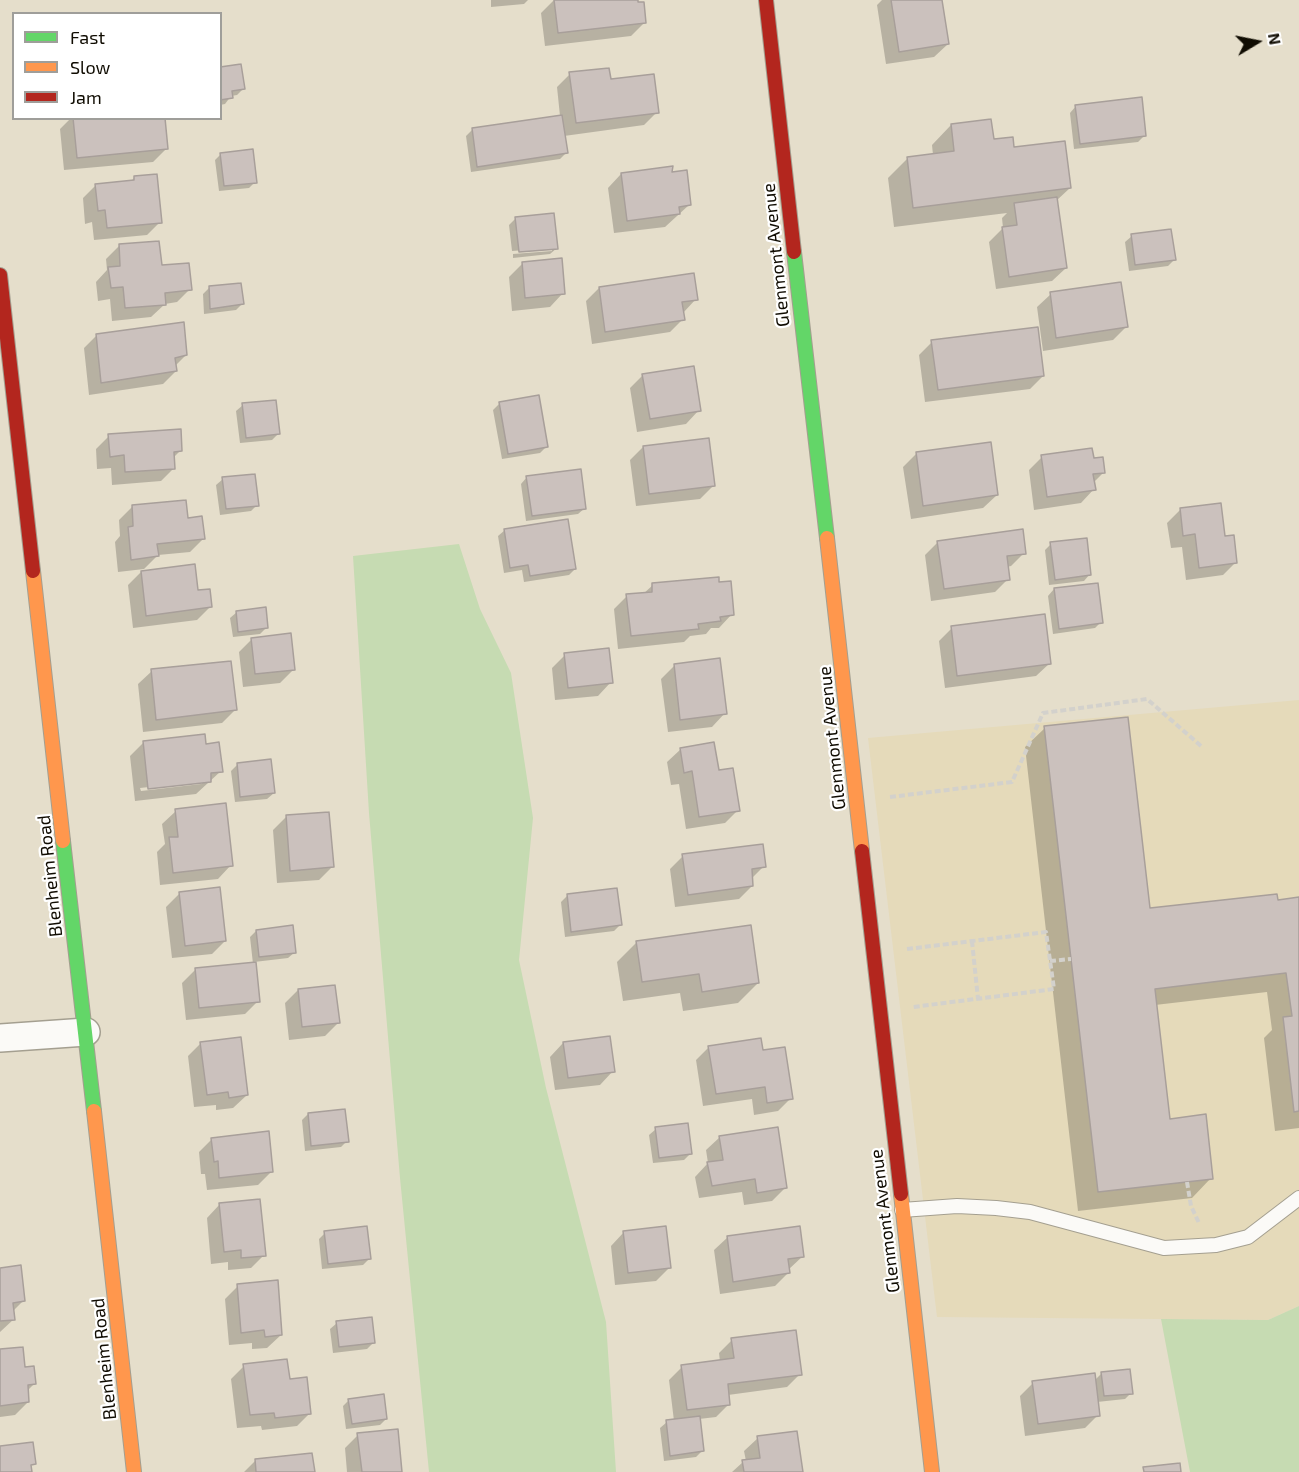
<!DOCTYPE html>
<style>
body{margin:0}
#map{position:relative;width:1299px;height:1472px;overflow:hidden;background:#e5decb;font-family:"Exo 2",sans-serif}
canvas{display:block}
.legend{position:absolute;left:12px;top:12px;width:210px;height:108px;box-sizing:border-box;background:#fff;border:2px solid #9f9e9a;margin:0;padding:8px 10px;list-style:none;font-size:18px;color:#100c02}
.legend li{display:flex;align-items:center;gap:12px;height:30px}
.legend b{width:30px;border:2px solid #9f9e9a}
.north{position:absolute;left:1227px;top:12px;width:60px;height:60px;-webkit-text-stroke:4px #fff;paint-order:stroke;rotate:80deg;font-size:16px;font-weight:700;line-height:24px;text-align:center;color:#100c02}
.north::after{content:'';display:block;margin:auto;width:21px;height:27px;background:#100c02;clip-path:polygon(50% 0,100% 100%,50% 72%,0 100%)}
</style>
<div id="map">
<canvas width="1299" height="1472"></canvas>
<ul class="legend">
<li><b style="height:8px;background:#63d668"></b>Fast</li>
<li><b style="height:8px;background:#ff974d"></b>Slow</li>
<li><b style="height:8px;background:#b3261e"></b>Jam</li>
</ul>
<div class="north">N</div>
</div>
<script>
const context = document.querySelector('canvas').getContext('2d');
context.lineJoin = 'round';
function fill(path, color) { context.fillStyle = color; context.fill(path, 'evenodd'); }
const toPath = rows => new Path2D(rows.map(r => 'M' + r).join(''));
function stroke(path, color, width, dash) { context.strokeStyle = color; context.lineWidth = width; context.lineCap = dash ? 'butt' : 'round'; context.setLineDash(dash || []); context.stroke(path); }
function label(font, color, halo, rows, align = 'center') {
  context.font = font + ' "Exo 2",sans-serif'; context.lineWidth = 4.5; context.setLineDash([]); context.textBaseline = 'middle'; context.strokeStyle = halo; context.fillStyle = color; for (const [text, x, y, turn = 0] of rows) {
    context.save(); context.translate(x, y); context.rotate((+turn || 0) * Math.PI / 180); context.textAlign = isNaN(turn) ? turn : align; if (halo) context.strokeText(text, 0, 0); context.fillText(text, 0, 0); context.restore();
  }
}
const built = toPath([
 [1299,700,1299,1306,1268,1320,937,1317,868,738]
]);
const green = toPath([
 [459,544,480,609,511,673,533,818,519,960,546,1088,606,1322,616,1472,429,1472,400,1178,369,813,353,556],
 [1299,1306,1299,1472,1190,1472,1161,1319,1268,1320]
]);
const shadow = toPath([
 [491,0,528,0,524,4,491,7],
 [554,0,637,0,645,22,631,36,545,46,541,13],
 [882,0,941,0,948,44,934,57,886,64,877,5],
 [220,68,243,89,237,95,231,96,225,104,220,105],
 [570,74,609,81,657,112,644,125,564,136,566,153,560,159,471,172,466,136,472,130,560,116,557,87],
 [1076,106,1144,136,1138,142,1074,149,1070,113],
 [71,118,163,118,166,149,153,162,64,170,60,129],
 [951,125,1013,149,1070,188,1056,201,1066,268,1052,281,996,289,989,242,1003,228,1002,218,1007,213,894,227,888,178,907,159,933,155,932,145],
 [221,154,255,182,249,188,219,191,215,160],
 [671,173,689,205,665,227,614,233,608,188,621,174],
 [135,177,160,222,147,235,94,240,92,222,85,224,83,198,96,185,130,182],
 [516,218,557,248,550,254,513,258,513,254,552,251,552,248,512,251,509,225],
 [1132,236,1174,260,1168,266,1129,271,1125,242],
 [119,246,160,267,190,289,177,302,165,304,151,317,112,321,110,299,98,301,96,282,107,270,106,259],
 [522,264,563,293,550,307,512,311,509,277],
 [209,288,242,304,236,310,204,314,203,294],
 [599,288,696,299,683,313,683,319,670,332,592,344,586,301],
 [1051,294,1126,327,1113,340,1043,351,1037,307],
 [97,335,186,355,175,366,176,371,163,384,89,395,84,348],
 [932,342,1043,376,1030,389,925,402,919,355],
 [643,375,699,410,686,424,637,432,630,388],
 [500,403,546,447,540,453,502,459,493,410],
 [243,405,278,434,272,440,240,443,236,411],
 [109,436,181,450,173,458,174,468,161,481,112,485,111,468,97,469,96,449],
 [643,447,713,486,700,499,636,506,630,460],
 [916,454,997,495,983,508,911,519,903,467],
 [1042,457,1092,460,1104,472,1093,483,1094,489,1081,503,1034,510,1029,470],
 [527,477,585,508,578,514,526,521,521,484],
 [223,479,257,505,251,511,220,515,216,485],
 [132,507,187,520,203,539,190,552,158,555,144,569,118,572,115,542,120,536,119,520],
 [1180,510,1224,538,1236,562,1223,575,1186,580,1182,547,1171,548,1167,523],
 [505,530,575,569,569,575,524,582,522,570,504,573,498,536],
 [938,542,1024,553,1011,566,1007,567,1008,579,995,592,931,601,925,555],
 [1051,544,1090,574,1084,581,1049,585,1045,550],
 [141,572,210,607,197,620,133,628,128,585],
 [653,585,732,614,719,628,711,628,706,634,690,636,684,642,618,649,614,609,627,596,643,594],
 [1054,589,1101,622,1095,628,1053,634,1048,596],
 [237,612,267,627,260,634,233,637,230,618],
 [952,628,1050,663,1036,676,945,688,939,641],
 [252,639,293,670,280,683,243,687,239,652],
 [565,655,611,682,598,696,555,700,552,668],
 [674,666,725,713,712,727,668,732,661,679],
 [152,671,235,710,222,723,143,732,138,684],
 [1045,728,1149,910,1299,899,1299,1128,1275,1131,1264,1038,1272,1030,1267,992,1155,1005,1169,1121,1211,1178,1192,1198,1078,1211,1025,747],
 [143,743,205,745,221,771,196,794,135,801,130,756],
 [205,781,201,784,141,791,140,788],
 [681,749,738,810,725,823,686,829,679,784,671,785,667,762],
 [238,764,274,793,267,799,235,802,231,771],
 [176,811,231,865,218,879,160,885,157,852,165,844,162,824],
 [286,817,332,867,319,880,277,883,273,830],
 [683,856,764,866,751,879,752,886,739,899,675,907,670,869],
 [179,894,225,941,212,954,172,958,166,907],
 [567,896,620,925,614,931,565,937,561,902],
 [256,931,295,952,288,958,254,962,258,1001,245,1014,186,1020,182,983,195,970,253,964,250,937],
 [637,942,758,983,738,1003,683,1011,680,993,623,1001,617,962],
 [298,990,338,1023,325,1036,289,1040,285,1003],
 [201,1043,247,1095,233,1108,216,1110,216,1105,194,1107,188,1056],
 [563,1043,613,1071,600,1085,555,1090,550,1057],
 [709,1047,762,1051,791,1098,778,1111,754,1115,752,1099,703,1106,696,1060],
 [308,1114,347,1141,341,1147,305,1151,302,1120],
 [656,1129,690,1154,684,1160,653,1163,649,1135],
 [720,1137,785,1188,772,1201,744,1205,742,1192,699,1198,695,1177,708,1163,706,1150],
 [212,1139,271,1172,258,1185,207,1190,205,1174,201,1174,199,1152],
 [220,1204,264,1255,251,1268,228,1270,228,1262,211,1264,207,1218],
 [624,1232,669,1268,656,1281,615,1285,611,1246],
 [325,1233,370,1258,363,1265,322,1269,319,1239],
 [728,1237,803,1256,788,1270,788,1273,775,1286,720,1294,714,1250],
 [0,1269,23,1301,13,1311,14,1319,0,1332],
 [238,1286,281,1335,267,1348,252,1349,252,1343,229,1345,225,1299],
 [337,1323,374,1342,367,1349,333,1353,330,1329],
 [732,1340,800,1374,787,1387,728,1395,729,1404,716,1417,699,1419,702,1451,696,1457,664,1461,660,1428,667,1422,674,1421,669,1380,682,1367,720,1362,719,1353],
 [0,1351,24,1369,34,1384,27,1391,28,1402,15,1415,0,1417],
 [244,1366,288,1380,310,1413,297,1426,262,1430,261,1426,237,1428,231,1379],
 [1102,1373,1131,1393,1125,1399,1097,1402,1098,1415,1085,1428,1025,1436,1020,1396,1033,1383,1094,1381],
 [349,1400,386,1419,380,1425,346,1429,343,1406],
 [358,1435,401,1472,347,1472,345,1448],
 [758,1438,802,1472,732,1472,743,1462,746,1461,744,1451],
 [255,1461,313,1472,244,1472]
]);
const building = toPath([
 [554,0,638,0,638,2,644,2,646,23,558,33,554,0],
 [891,0,942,0,949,44,899,52,891,0],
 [241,64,245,89,232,91,233,98,220,100,220,67,241,64],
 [609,68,611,79,654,74,659,113,576,123,569,72,609,68],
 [1142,97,1146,136,1080,144,1075,105,1142,97],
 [562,115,568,153,477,167,472,128,562,115],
 [73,118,165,118,168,149,77,158,73,118],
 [991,119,994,139,1013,137,1014,147,1065,141,1071,188,913,208,907,157,954,151,951,124,991,119],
 [253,149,257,183,224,186,220,153,253,149],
 [673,166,672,172,687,170,691,205,679,207,680,214,627,221,621,173,673,166],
 [157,174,162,223,107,228,105,210,98,211,95,184,134,180,134,176,157,174],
 [1057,197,1067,268,1009,277,1002,227,1017,225,1014,203,1057,197],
 [554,213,558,249,519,252,515,217,554,213],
 [1171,229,1176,260,1135,265,1131,234,1171,229],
 [159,241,162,265,189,263,192,290,165,293,166,305,125,308,123,287,111,288,108,267,120,266,119,244,159,241],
 [562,258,565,294,525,298,522,262,562,258],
 [694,273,698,300,682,302,685,320,605,332,599,287,694,273],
 [1121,282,1128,327,1056,338,1050,292,1121,282],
 [241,283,244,304,210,309,209,286,241,283],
 [184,322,187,355,175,358,177,371,101,383,96,334,184,322],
 [1038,327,1044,376,938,390,931,340,1038,327],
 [694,366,701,411,650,419,642,374,694,366],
 [539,395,548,447,508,454,499,402,539,395],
 [276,400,280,434,246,438,242,403,276,400],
 [181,429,182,451,174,452,175,469,125,472,124,455,110,457,108,434,181,429],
 [709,438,715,486,649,494,643,446,709,438],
 [991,442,998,495,923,506,916,452,991,442],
 [1092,448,1094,458,1103,457,1105,473,1093,474,1096,490,1047,497,1041,455,1092,448],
 [581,469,586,509,532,516,526,476,581,469],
 [255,474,259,506,226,509,222,477,255,474],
 [186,500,188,518,202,516,205,539,157,544,159,556,131,560,128,527,133,526,132,505,186,500],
 [1221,503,1225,536,1234,535,1237,563,1199,568,1195,534,1183,536,1180,508,1221,503],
 [568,519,576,569,530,576,528,565,510,568,504,529,568,519],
 [1023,529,1026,554,1007,556,1010,580,944,589,937,541,1023,529],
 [1087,538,1091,575,1055,580,1050,542,1087,538],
 [195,564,198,590,210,589,212,607,146,616,141,571,195,564],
 [719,577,719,582,731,581,734,615,720,617,721,621,698,624,699,629,631,636,626,594,652,592,652,583,719,577],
 [1098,583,1103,623,1059,629,1054,588,1098,583],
 [266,607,268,628,238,632,236,611,266,607],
 [1045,614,1051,664,957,676,951,626,1045,614],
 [291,633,295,670,255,674,251,638,291,633],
 [609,648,613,683,568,688,564,653,609,648],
 [720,658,727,714,680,720,674,664,720,658],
 [231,661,237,710,156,720,151,669,231,661],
 [1128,717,1150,908,1277,894,1278,900,1299,897,1299,1111,1294,1112,1283,1017,1292,1016,1286,973,1155,989,1170,1119,1206,1114,1213,1179,1098,1192,1044,726,1128,717],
 [205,734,206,744,219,742,223,772,211,773,211,782,148,789,143,741,205,734],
 [714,742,719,770,733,768,740,811,699,817,692,771,684,773,680,748,714,742],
 [271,759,275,793,240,797,237,763,271,759],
 [226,803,233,866,173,873,169,837,178,837,175,809,226,803],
 [329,812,334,867,290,871,286,815,329,812],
 [763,844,766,867,752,869,753,886,688,895,682,854,763,844],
 [220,887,226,941,185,946,179,892,220,887],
 [617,888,622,925,571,932,567,894,617,888],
 [293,925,296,953,259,957,256,930,293,925],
 [751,925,759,983,702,992,699,974,642,982,636,941,751,925],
 [256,962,260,1002,199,1008,195,968,256,962],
 [335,985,340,1023,302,1027,298,989,335,985],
 [610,1036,615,1072,568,1078,563,1042,610,1036],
 [241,1037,248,1095,229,1098,228,1092,207,1095,200,1042,241,1037],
 [761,1038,763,1050,785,1047,793,1099,767,1103,765,1087,716,1094,708,1046,761,1038],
 [345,1109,349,1142,311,1146,308,1113,345,1109],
 [688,1123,692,1154,659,1158,655,1127,688,1123],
 [778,1127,787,1188,757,1193,755,1179,712,1186,707,1162,723,1160,719,1136,778,1127],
 [269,1131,273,1172,219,1178,218,1161,214,1162,211,1138,269,1131],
 [260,1199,266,1256,241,1258,241,1250,224,1252,219,1203,260,1199],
 [367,1226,371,1259,328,1264,324,1231,367,1226],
 [666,1226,671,1268,628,1273,623,1231,666,1226],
 [800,1226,804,1257,788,1259,790,1273,733,1282,727,1236,800,1226],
 [21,1265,25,1301,13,1303,15,1320,0,1321,0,1268,21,1265],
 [278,1280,282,1335,265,1337,264,1330,241,1333,237,1284,278,1280],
 [372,1317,375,1343,339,1347,336,1321,372,1317],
 [796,1330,802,1375,728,1384,730,1405,687,1410,681,1365,734,1358,731,1338,796,1330],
 [23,1347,25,1367,34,1366,36,1384,28,1385,29,1402,0,1406,0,1349,23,1347],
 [287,1359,290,1379,307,1377,311,1414,275,1418,274,1413,250,1415,243,1364,287,1359],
 [1130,1369,1133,1394,1104,1396,1101,1372,1130,1369],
 [1095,1373,1100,1416,1038,1424,1032,1381,1095,1373],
 [384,1394,387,1419,352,1424,348,1399,384,1394],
 [700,1416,704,1451,670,1456,666,1420,700,1416],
 [398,1429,402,1472,362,1472,357,1433,398,1429],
 [797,1431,803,1472,744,1472,742,1460,760,1458,757,1436,797,1431],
 [33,1442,36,1464,31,1465,32,1472,0,1472,0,1446,33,1442],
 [312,1453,315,1472,256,1472,255,1459,312,1453],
 [1180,1463,1181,1472,1144,1472,1143,1467,1180,1463]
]);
const path = toPath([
 [890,797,1012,782,1043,713,1147,699,1201,746],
 [972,941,978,999],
 [907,949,1046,932,1054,989,913,1007],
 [1050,961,1071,959],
 [1187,1182,1191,1206,1199,1223]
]);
const lane = toPath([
 [902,1210,957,1206,996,1208,1030,1212,1164,1248,1216,1245,1248,1237,1299,1198]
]);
const street = toPath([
 [0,1038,86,1032]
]);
const fast = toPath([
 [794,252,827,538],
 [63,841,94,1111]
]);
const slow = toPath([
 [827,538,862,851],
 [33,571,63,841],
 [94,1111,134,1472],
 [901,1194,932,1472]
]);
const jam = toPath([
 [766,0,794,252],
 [0,275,33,571],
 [862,851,901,1194]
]);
const streetNames = [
 ["Glenmont Avenue",776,255,-96],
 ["Glenmont Avenue",832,738,-96],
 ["Blenheim Road",50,876,-96],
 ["Glenmont Avenue",885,1221,-97],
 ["Blenheim Road",104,1359,-96]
];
fill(built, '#e5daba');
fill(green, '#c6dbb2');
fill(shadow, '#0003');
fill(building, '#cbc1bd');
stroke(building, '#a89f9a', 1.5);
stroke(lane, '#a49f90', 16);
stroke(street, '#a49f90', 30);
stroke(fast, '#a49f90', 16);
stroke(slow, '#a49f90', 16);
stroke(jam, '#a49f90', 16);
stroke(path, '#d3d1cc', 4, [6, 3]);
stroke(lane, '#fbfaf7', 14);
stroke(street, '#fbfaf7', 27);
stroke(fast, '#63d668', 14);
stroke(slow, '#ff974d', 14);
stroke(jam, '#b3261e', 14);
label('18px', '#100c02', '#fff', streetNames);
</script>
